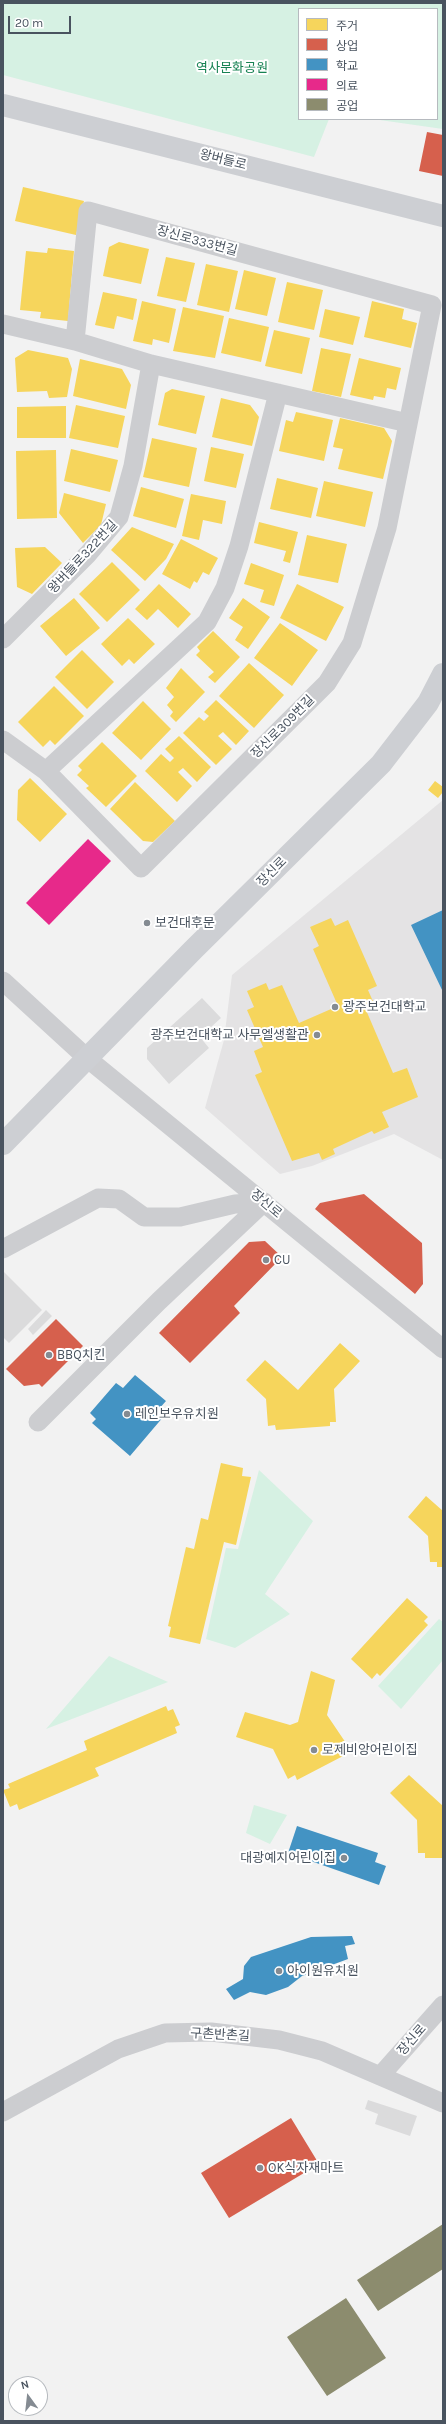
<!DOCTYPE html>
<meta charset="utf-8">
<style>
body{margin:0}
#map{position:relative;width:446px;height:2424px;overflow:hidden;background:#f2f2f2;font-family:Karla,"Noto Sans KR",sans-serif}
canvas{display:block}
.frame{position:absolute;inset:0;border:4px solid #49535f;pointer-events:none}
.legend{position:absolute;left:298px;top:8px;width:140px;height:112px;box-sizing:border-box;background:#fff;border:1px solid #b6babf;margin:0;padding:5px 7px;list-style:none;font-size:12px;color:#49535f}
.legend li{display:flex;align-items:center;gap:8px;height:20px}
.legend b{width:20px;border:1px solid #b6babf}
.north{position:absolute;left:8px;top:2376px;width:40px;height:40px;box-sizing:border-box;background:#fff;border:1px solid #b6babf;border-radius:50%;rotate:345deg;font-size:11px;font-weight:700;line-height:16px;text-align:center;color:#49535f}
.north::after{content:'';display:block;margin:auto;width:14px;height:18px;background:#848b92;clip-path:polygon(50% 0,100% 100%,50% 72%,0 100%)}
.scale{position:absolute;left:8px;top:16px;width:63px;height:18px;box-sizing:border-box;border:2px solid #49535f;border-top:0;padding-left:5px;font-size:12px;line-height:14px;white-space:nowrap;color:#49535f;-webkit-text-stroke:3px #fff;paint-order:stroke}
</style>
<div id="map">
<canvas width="446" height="2424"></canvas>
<div class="frame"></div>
<ul class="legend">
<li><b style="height:11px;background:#f6d55c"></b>주거</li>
<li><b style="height:11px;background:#d6604d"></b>상업</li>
<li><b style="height:11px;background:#4393c3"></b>학교</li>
<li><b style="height:11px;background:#e7298a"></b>의료</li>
<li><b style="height:11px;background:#8c8c6e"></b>공업</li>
</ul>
<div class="north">N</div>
<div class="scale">20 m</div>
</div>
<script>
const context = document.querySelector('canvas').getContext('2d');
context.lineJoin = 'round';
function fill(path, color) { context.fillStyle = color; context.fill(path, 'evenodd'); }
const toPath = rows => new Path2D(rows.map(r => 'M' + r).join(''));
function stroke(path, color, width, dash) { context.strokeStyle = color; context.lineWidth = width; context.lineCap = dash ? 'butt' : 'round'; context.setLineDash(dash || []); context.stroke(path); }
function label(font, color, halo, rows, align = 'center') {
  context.font = font + ' Karla,"Noto Sans KR",sans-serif'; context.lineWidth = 4; context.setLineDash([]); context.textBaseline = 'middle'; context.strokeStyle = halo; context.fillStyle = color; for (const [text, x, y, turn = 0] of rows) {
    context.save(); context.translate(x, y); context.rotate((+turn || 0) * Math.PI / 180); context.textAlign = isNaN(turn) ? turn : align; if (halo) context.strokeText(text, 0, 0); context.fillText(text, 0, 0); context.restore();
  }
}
const education = toPath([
 [443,800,443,1160,394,1134,312,1166,280,1174,205,1108,224,1040,232,975]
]);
const green = toPath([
 [3,3,443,3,443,129,373,119,437,119,437,9,299,9,299,119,329,119,314,157,3,75],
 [259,1470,313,1521,265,1594,290,1614,235,1648,206,1639,226,1548,238,1549],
 [439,1619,443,1622,443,1660,401,1709,378,1686],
 [109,1656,168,1682,46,1729],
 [254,1805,287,1815,270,1844,246,1833]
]);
const homes = toPath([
 [23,187,84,201,76,235,15,221],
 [119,242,149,249,141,284,103,276,109,247],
 [48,248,74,251,68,321,40,318,41,312,20,310,26,251,47,253],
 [166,257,195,263,186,302,157,296],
 [206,264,238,271,229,312,197,305],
 [244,270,276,278,267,316,235,309],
 [287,282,323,290,314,330,278,322],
 [103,292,137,299,133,320,117,316,114,329,95,325],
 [142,301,176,309,169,343,153,339,152,345,133,341],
 [372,301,404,309,402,319,417,323,411,348,364,337],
 [183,307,224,316,215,358,173,351],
 [325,309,360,317,353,345,319,337],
 [229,318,269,327,261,362,221,353],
 [274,330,310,338,302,374,265,366],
 [321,348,351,354,341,397,312,391],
 [28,350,68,358,72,369,67,397,49,398,47,391,17,392,15,358],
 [359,358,401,368,396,390,387,388,385,398,374,396,373,400,350,395],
 [80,359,122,369,131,385,126,409,73,396],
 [172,389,205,396,196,434,158,425,165,393],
 [221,398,250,405,259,417,252,446,212,437],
 [76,405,125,416,118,448,69,438],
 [66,406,66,438,17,438,17,407],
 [296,412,333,420,324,461,279,451,286,420,293,422],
 [340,418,384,428,392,441,383,479,338,469,343,449,333,447],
 [152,438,197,448,189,487,143,477],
 [211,447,244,454,236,488,204,481],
 [71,449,118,460,110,492,64,481],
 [56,450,57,518,17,519,16,451],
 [277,478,318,488,311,518,270,509],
 [324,481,373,492,365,527,316,516],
 [141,487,184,499,176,528,133,516],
 [64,493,106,504,101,525,83,543,59,513],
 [191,494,226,501,222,524,203,520,199,540,182,536],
 [259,522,298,532,290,563,283,561,286,551,254,543],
 [132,527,174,544,166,559,145,581,111,550],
 [307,535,347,544,338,583,298,575],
 [181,539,218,558,209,575,203,572,197,583,194,581,190,589,162,574],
 [45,547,62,563,32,594,17,587,15,548],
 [112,562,140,590,107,622,79,594],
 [251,563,284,575,274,606,260,602,264,590,244,584],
 [159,584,191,614,178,628,158,609,147,620,135,609],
 [297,584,344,607,326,641,280,618],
 [74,598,100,628,66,656,40,626],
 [243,598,270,617,248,649,235,640,243,627,229,618],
 [128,618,155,644,134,664,129,659,122,666,101,644],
 [280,623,318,650,292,686,254,658],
 [213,631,240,657,215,683,208,677,214,672,196,655,200,651,197,647],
 [82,650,114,682,87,709,55,677],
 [249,663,284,695,254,728,219,696],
 [181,668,205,692,176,722,170,716,173,712,167,705,174,697,166,688],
 [54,686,84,716,55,745,50,740,43,747,18,722],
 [216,700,249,731,236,745,223,732,218,736,232,749,216,765,183,733,199,717,204,721,209,716,204,712],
 [143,701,171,729,141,760,112,733],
 [179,736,211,767,197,782,183,768,178,772,192,786,177,802,145,771,161,754,170,762,174,758,165,749],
 [102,742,137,776,106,807,86,788,89,786,77,775,82,770,78,766],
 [30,778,67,814,40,842,17,820,18,790],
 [435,781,443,787,443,792,438,798,428,790],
 [135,782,175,821,153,842,143,841,110,809],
 [331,918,335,926,348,920,377,986,368,990,375,1006,366,1010,393,1073,407,1068,418,1097,382,1112,389,1127,374,1134,372,1131,333,1149,335,1154,322,1160,319,1153,292,1161,255,1075,262,1072,254,1051,263,1047,247,1010,254,1007,247,991,266,983,269,990,282,985,299,1023,338,1006,313,949,319,946,310,927],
 [340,1343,360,1361,334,1389,336,1422,330,1422,330,1426,276,1430,275,1425,268,1426,266,1399,246,1380,265,1360,298,1390],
 [221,1463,243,1468,242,1476,251,1477,236,1545,224,1542,200,1644,169,1637,171,1627,168,1626,186,1547,194,1549,201,1518,208,1520],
 [426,1496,443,1511,443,1567,437,1567,437,1562,430,1562,428,1536,408,1517],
 [407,1598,428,1617,424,1621,428,1625,380,1676,377,1673,372,1679,351,1659],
 [311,1671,335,1680,327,1715,350,1749,343,1752,345,1755,297,1780,295,1775,288,1779,273,1749,236,1737,245,1712,290,1725,298,1722],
 [166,1706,168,1711,173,1709,180,1725,175,1727,177,1733,95,1768,99,1776,19,1810,17,1804,10,1807,3,1790,10,1788,8,1784,87,1750,84,1741],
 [409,1775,443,1806,443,1858,425,1858,425,1853,418,1853,417,1820,390,1793]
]);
const shops = toPath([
 [427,132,443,135,443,176,419,171],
 [364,1194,422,1243,423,1284,415,1294,315,1209,320,1203],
 [265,1241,282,1257,234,1306,240,1313,190,1363,159,1333,249,1242],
 [56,1319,83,1346,42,1387,39,1384,24,1386,6,1369],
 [291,2118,319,2164,229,2218,201,2173]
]);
const schools = toPath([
 [443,910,443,992,411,925],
 [135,1375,166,1401,158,1410,164,1416,130,1456,92,1423,96,1419,90,1413,116,1383,123,1388],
 [297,1826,378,1853,375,1862,386,1866,379,1885,288,1853],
 [352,1936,355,1944,345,1946,348,1959,302,1976,288,1987,266,1995,250,1992,234,2000,226,1989,243,1979,244,1966,251,1957,311,1937]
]);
const health = toPath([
 [88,839,111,861,49,925,26,903]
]);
const industry = toPath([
 [443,2224,443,2269,378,2311,357,2280],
 [346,2298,386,2358,327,2396,287,2337]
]);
const building = toPath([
 [202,998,221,1018,200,1037,209,1048,169,1084,147,1059,147,1048],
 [3,1271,42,1310,9,1343,3,1337],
 [46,1310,52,1316,33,1335,28,1329],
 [368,2100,417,2116,410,2136,375,2124,378,2114,365,2109]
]);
const street = toPath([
 [3,324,75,341,151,364,408,423],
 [3,639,88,554,119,517,133,466,151,364],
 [3,740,46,771,141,868,327,683,352,643,387,528,432,305,88,211,75,341],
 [46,771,207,622,225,588,239,546,278,393],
 [3,981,88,1059,443,1349],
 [3,1249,98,1198,119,1199,144,1217,180,1217,235,1204,264,1202],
 [38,1422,159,1301,264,1202],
 [381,2075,443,2005],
 [3,2112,118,2049,165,2033,211,2032,279,2040,322,2051,443,2103]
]);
const secondary = toPath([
 [3,105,443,216],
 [3,1144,193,950,381,764,428,703,443,674]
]);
const markers = [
 [147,923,4,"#848b92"],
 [335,1007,4,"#848b92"],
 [317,1035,4,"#848b92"],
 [266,1260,4,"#848b92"],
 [49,1355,4,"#848b92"],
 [127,1414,4,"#848b92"],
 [314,1750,4,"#848b92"],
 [344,1858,4,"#848b92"],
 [279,1971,4,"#848b92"],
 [260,2168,4,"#848b92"]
];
const parkNames = [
 ["역사문화공원",232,68]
];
const streetNames = [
 ["왕버들로",223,160,14],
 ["장신로333번길",197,241,15],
 ["왕버들로322번길",83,557,-47],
 ["장신로309번길",283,727,-45],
 ["장신로",272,872,-45],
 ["장신로",266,1204,40],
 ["구촌반촌길",220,2035,3],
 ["장신로",412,2040,-49]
];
const poiNames = [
 ["보건대후문",155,923],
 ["광주보건대학교",343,1007],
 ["광주보건대학교 사무엘생활관",309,1035,"right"],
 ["CU",274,1260],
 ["BBQ치킨",57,1355],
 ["레인보우유치원",135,1414],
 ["로제비앙어린이집",322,1750],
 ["대광예지어린이집",336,1858,"right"],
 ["아이원유치원",287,1971],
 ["OK식자재마트",268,2168]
];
fill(education, '#e4e3e4');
fill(green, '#d6f1e3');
fill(homes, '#f6d55c');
fill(shops, '#d6604d');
fill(schools, '#4393c3');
fill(health, '#e7298a');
fill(industry, '#8c8c6e');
fill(building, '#dbdbdc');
stroke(street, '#cccdd0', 19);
stroke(secondary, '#cdcfd3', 22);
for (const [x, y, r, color] of markers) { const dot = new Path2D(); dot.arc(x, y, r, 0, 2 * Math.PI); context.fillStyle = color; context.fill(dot); stroke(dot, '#fff', 1.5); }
label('13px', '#178253', '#fff', parkNames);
label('13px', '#49535f', '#fff', streetNames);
label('13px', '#49535f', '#fff', poiNames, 'left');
</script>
